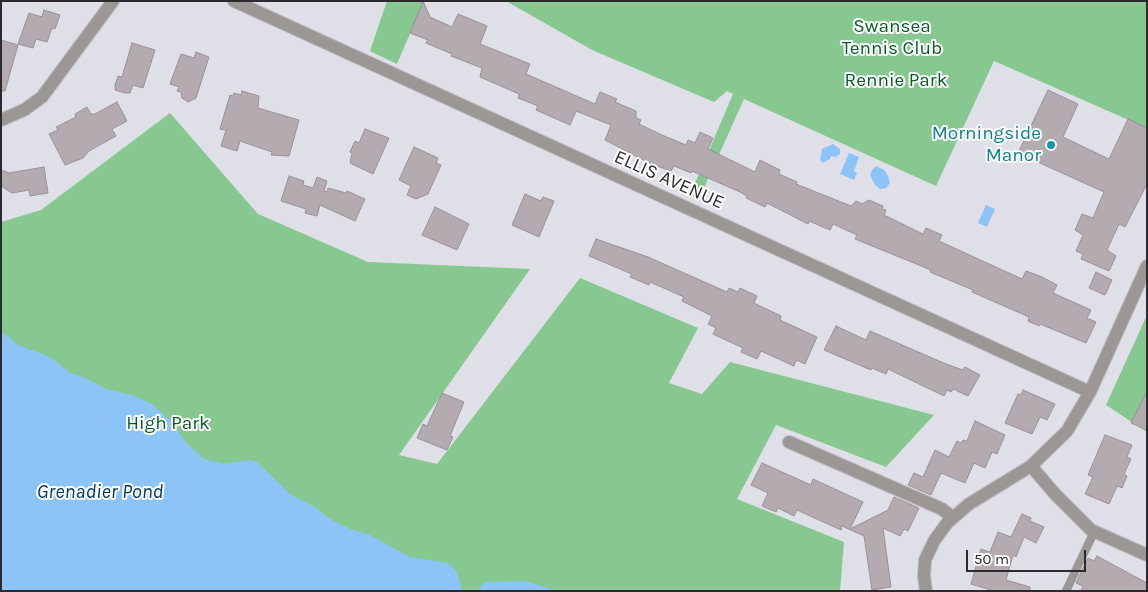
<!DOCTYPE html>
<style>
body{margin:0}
#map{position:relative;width:1148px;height:592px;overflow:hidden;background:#dfdfe8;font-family:Karla,sans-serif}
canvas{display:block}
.frame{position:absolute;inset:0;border:2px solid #2b2b2f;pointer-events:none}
.scale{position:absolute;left:966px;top:550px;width:120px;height:22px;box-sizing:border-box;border:2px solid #2b2b2f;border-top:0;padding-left:6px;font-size:15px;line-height:18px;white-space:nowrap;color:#2b2b2f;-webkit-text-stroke:4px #fff;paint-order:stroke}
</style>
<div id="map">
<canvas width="1148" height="592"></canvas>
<div class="frame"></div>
<div class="scale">50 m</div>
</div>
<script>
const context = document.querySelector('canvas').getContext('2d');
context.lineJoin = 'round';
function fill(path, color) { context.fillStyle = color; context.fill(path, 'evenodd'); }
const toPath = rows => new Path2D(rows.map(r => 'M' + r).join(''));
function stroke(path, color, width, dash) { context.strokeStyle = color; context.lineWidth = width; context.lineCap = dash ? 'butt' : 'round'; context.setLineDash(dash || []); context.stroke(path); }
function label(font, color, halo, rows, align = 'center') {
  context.font = font + ' Karla,sans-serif'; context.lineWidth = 4; context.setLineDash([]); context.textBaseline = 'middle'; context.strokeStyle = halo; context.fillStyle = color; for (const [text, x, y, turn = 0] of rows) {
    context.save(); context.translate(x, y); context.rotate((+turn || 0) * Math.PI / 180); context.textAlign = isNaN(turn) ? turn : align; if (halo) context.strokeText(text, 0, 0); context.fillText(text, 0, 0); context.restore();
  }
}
const green = toPath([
 [387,1,424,1,397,64,370,51],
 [506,1,1147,1,1147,128,994,61,936,186,744,99,699,199,690,195,733,94,727,91,714,102,592,50],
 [170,113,258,214,368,262,530,269,399,455,437,464,580,278,698,328,669,383,702,394,730,362,934,415,886,467,776,425,737,499,844,542,840,591,1,591,1,222,41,210],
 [1147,315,1147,432,1106,405]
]);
const water = toPath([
 [833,144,840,149,840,154,836,157,831,156,830,159,823,163,820,160,822,149],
 [849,153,859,157,854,171,857,173,854,180,840,174],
 [876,166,884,170,888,176,890,183,886,188,880,189,875,185,870,175,872,170],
 [986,205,995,209,987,227,978,223],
 [1,331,18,345,50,357,69,372,92,381,106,389,135,396,152,404,173,423,186,443,204,459,224,464,249,460,257,462,291,495,315,507,330,519,350,529,368,534,410,557,448,563,457,572,462,591,1,591],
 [525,581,557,591,479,591,481,585,488,582]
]);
const building = toPath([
 [423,1,430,17,452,27,458,14,487,26,480,44,530,64,526,74,595,104,600,92,617,99,615,102,636,111,636,118,641,120,639,124,662,135,686,145,688,140,695,143,700,132,713,138,708,149,755,172,760,160,780,170,779,174,797,182,796,184,851,206,856,201,862,204,869,200,883,206,882,209,886,210,884,215,923,234,926,228,942,235,939,241,1022,279,1026,271,1042,277,1057,285,1053,293,1091,310,1087,318,1096,322,1086,343,1040,324,1039,326,1028,321,1029,317,972,292,973,290,930,272,931,270,855,239,857,235,833,224,830,230,809,221,808,224,767,203,765,207,746,198,747,196,740,192,692,171,691,173,674,166,671,171,651,164,605,140,611,125,576,111,570,125,536,110,538,106,518,98,519,94,480,77,482,68,451,56,452,54,426,43,428,40,410,33,423,1],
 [44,10,60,15,55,29,52,28,47,42,36,39,33,48,18,44,29,13,42,17,44,10],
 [1,40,18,45,5,91,1,91,1,40],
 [132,43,155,50,143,88,133,85,130,93,125,93,115,90,115,85,118,76,122,77,132,43],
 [196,52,209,57,196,98,188,102,182,98,181,92,177,91,179,87,170,84,181,54,194,58,196,52],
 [1048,90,1078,104,1063,137,1109,159,1128,119,1147,128,1147,184,1125,227,1119,224,1107,250,1116,256,1109,271,1081,259,1083,254,1076,251,1083,235,1075,230,1082,214,1093,218,1104,192,1018,153,1048,90],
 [242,91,259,96,258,108,299,120,289,156,271,155,272,152,240,141,237,151,221,146,226,130,220,129,230,95,233,96,234,93,241,95,242,91],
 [117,102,127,121,112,129,116,136,89,151,83,158,65,165,49,134,58,130,56,127,76,117,75,114,87,107,91,114,95,114,117,102],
 [365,129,389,138,373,174,350,163,352,153,350,152,355,141,359,143,365,129],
 [414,147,438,158,436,163,441,165,428,194,416,199,407,195,411,186,399,180,414,147],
 [44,167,48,193,30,196,29,190,12,193,1,186,1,170,9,173,44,167],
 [289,176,304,181,303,185,313,188,317,177,327,181,324,191,327,192,328,188,346,193,347,191,365,199,355,221,320,205,317,216,305,213,306,209,281,201,289,176],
 [525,194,541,201,543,197,554,201,539,237,512,225,525,194],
 [435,207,469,224,457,250,422,235,435,207],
 [596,239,648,257,727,292,729,288,738,292,740,288,757,296,754,303,781,316,780,320,817,337,805,364,796,360,794,366,761,351,757,359,741,352,743,348,713,334,716,328,708,324,712,316,682,301,684,297,650,282,649,285,630,277,632,274,589,256,596,239],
 [1096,272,1112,280,1105,295,1089,288,1096,272],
 [836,326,866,340,870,331,946,364,963,370,965,367,980,375,968,396,953,389,951,392,947,390,944,396,888,369,886,374,872,368,871,370,824,350,836,326],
 [1023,390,1055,404,1047,420,1040,417,1032,434,1005,423,1018,394,1021,395,1023,390],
 [1147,391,1147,430,1131,423,1147,391],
 [442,393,464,402,450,436,453,437,447,450,417,438,423,424,427,426,442,393],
 [975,421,1005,435,997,454,992,452,985,468,974,463,965,483,941,473,931,495,908,485,914,473,923,477,935,450,949,457,957,441,961,443,963,440,967,441,975,421],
 [1105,435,1132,445,1127,457,1131,459,1124,474,1127,476,1122,488,1117,486,1109,504,1085,494,1093,477,1088,475,1105,435],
 [762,463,811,485,813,479,863,502,850,529,888,510,894,497,919,508,908,531,904,529,900,536,883,528,891,587,872,590,864,536,842,526,841,530,797,510,794,516,778,508,776,512,762,506,768,493,751,485,762,463],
 [1022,514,1031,518,1030,521,1044,527,1036,543,1024,537,1016,557,1013,555,1006,580,1030,587,1030,591,994,591,971,584,981,549,990,552,998,532,1011,537,1022,514],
 [1097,556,1147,583,1147,591,1081,591,1083,586,1076,583,1088,558,1094,561,1097,556]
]);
const service = toPath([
 [1066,591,1094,532]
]);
const minor = toPath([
 [234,1,1090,392],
 [1,120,24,110,42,97,113,1],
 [789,442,942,509,952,517],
 [1031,466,1055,494,1091,530,1147,555],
 [926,591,924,576,925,560,934,541,947,523,969,504,1031,466,1067,431,1090,392,1147,266]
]);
const markers = [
 [1051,145,5,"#0f9aa8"]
];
const parkNames = [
 ["Swansea",892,27],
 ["Tennis Club",892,49],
 ["Rennie Park",896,81],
 ["High Park",168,424]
];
const cultureNames = [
 ["Morningside",1041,134],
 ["Manor",1041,156]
];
const streetNames = [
 ["ELLIS AVENUE",669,180,24]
];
const waterNames = [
 ["Grenadier Pond",100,492]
];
fill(green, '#86c88f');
fill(water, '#8dc4f8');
fill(building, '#b4abb0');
stroke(building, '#999196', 1);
stroke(service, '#bbbbc3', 9);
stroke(minor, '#bbbbc3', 14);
stroke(service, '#9b9795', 8);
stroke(minor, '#9b9795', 12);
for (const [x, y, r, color] of markers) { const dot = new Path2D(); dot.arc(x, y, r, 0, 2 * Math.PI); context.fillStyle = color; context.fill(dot); stroke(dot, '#fff', 2); }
label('19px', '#075e24', '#fff', parkNames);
label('19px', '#0d838f', '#fff', cultureNames, 'right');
label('19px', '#2b2b2f', '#fff', streetNames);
label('italic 20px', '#023a63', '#fff', waterNames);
</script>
